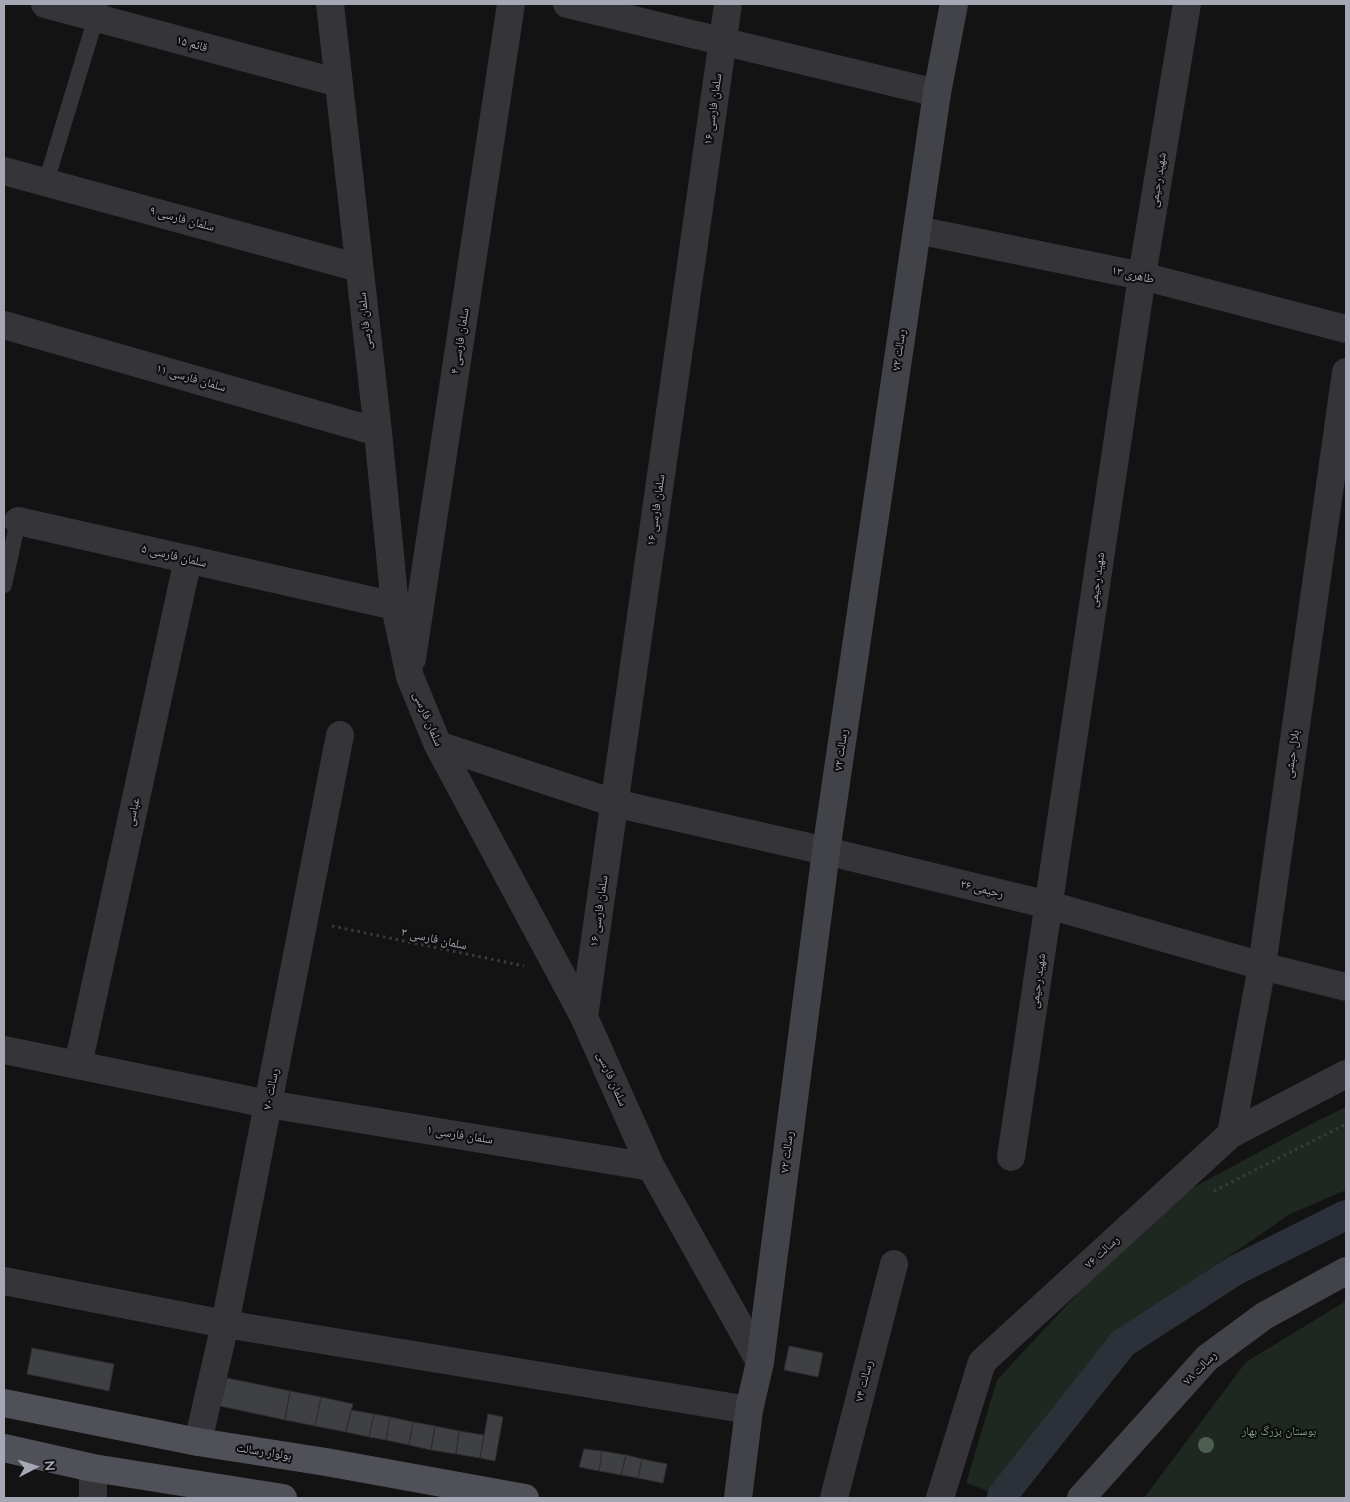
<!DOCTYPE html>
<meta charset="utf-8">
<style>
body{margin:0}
#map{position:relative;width:1350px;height:1502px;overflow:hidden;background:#131314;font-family:Quicksand,sans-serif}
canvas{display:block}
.frame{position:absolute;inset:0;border:5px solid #a5a7b4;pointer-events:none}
.north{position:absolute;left:10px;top:1442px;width:50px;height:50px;-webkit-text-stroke:4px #0e0e0f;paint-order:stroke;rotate:85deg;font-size:14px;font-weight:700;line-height:20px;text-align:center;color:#a5a7b4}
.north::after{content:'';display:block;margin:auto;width:18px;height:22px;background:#a5a7b4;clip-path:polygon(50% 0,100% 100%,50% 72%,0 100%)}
</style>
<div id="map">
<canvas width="1350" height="1502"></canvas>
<div class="frame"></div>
<div class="north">N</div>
</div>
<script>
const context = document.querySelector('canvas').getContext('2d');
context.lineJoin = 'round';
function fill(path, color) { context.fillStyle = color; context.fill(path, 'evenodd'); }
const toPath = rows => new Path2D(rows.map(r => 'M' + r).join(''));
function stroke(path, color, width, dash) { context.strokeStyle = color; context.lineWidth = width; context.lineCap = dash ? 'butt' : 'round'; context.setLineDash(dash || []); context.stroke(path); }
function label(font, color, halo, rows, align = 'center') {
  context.font = font + ' Quicksand,"Noto Naskh Arabic",sans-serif'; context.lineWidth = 4; context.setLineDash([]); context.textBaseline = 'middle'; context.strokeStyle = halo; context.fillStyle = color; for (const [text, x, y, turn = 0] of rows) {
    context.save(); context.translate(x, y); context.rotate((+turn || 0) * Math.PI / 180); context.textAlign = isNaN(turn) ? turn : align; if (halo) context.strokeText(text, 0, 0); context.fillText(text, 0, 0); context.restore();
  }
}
const green = toPath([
 [1346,1107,1346,1190,1290,1214,1113,1336,988,1491,966,1483,997,1380,1118,1250,1181,1194,1317,1121],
 [1346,1301,1346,1498,1144,1498,1246,1362]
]);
const canal = toPath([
 [1002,1496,1123,1343,1236,1270,1346,1215]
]);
const building = toPath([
 [789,1346,823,1353,818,1377,784,1370,789,1346],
 [32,1348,114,1364,109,1391,27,1374,32,1348],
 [227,1378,290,1391,285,1420,220,1406,227,1378],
 [290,1391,321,1397,315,1426,285,1420,290,1391],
 [321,1397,353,1404,346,1432,315,1426,321,1397],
 [351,1410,374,1414,369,1437,346,1432,351,1410],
 [374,1414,390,1417,386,1440,369,1437,374,1414],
 [488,1414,503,1417,495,1461,480,1458,488,1414],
 [390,1417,413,1422,409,1445,386,1440,390,1417],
 [413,1422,435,1426,431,1450,409,1445,413,1422],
 [435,1426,459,1431,456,1454,431,1450,435,1426],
 [459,1431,484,1435,480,1458,456,1454,459,1431],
 [584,1449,602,1451,599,1471,579,1467,584,1449],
 [602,1451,626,1455,621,1475,599,1471,602,1451],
 [626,1455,642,1459,638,1478,621,1475,626,1455],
 [642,1459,667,1464,663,1483,638,1478,642,1459]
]);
const path = toPath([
 [332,926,524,966],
 [1214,1191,1346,1124]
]);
const lane = toPath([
 [46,182,100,4],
 [4,585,18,521]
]);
const street = toPath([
 [45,4,339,83],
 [330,4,378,432,395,606,410,677,438,745,584,1017,651,1167,760,1362],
 [567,4,937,93],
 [4,171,359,268],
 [917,230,1142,276,1346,329],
 [4,325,378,432],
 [18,521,395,606],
 [412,659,511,4],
 [438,745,614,803,826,851,1049,905,1262,966,1346,987],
 [584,1017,728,4],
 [4,1050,268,1104,651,1167],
 [78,1065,188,559],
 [1231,1134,1262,966,1346,372],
 [1011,1157,1142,276,1187,4],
 [4,1281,225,1324,749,1410],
 [198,1442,225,1324,340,735],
 [93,1498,93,1468],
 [834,1498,894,1264],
 [940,1498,982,1362,1231,1134,1346,1074]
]);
const secondary = toPath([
 [738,1498,749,1410,760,1362,826,851,937,93,954,4],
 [1081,1498,1207,1358,1264,1316,1346,1271]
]);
const primary = toPath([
 [4,1403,198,1442,326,1462,525,1498],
 [4,1448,93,1468,283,1498]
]);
const trees = [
 [1206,1445]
];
const streetNames = [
 ["قائم ۱۵",192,44,15],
 ["سلمان فارسی ۱۶",713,109,-82],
 ["شهید رحیمی",1158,180,-81],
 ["سلمان فارسی ۹",182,219,15],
 ["طاهری ۱۳",1133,275,13],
 ["سلمان فارسی",365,321,-96],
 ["سلمان فارسی ۴",460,341,-81],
 ["رسالت ۷۲",899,350,-82],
 ["سلمان فارسی ۱۱",191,378,16],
 ["سلمان فارسی ۱۶",656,510,-82],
 ["سلمان فارسی ۵",174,556,13],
 ["شهید رحیمی",1097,580,-82],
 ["سلمان فارسی",428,719,67],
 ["رسالت ۷۲",841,750,-82],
 ["بلال حبشی",1292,754,-82],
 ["عباسی",133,812,-78],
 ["رحیمی ۲۶",982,889,14],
 ["سلمان فارسی ۱۶",599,911,-82],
 ["سلمان فارسی ۳",434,939,12],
 ["شهید رحیمی",1038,981,-82],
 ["سلمان فارسی",612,1079,66],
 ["رسالت ۷۰",271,1089,-79],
 ["سلمان فارسی ۱",460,1135,9],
 ["رسالت ۷۲",787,1152,-83],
 ["رسالت ۷۶",1102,1252,-43],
 ["رسالت ۷۸",1200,1368,-45],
 ["رسالت ۷۴",864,1381,-76],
 ["بولوار رسالت",264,1452,9]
];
const parkNames = [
 ["بوستان بزرگ بهار",1279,1431]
];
fill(green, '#1f2721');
stroke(canal, '#2c3139', 30);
fill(building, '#3f4044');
stroke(building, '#2e2d30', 1);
stroke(path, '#3a3b40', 3, [2.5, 4]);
stroke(lane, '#343439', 16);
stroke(street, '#343439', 28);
stroke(secondary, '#424349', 28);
stroke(primary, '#505158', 28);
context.fillStyle = '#4e5f52';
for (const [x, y] of trees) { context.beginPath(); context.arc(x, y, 8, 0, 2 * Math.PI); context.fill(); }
label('12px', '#a5a7b4', '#0e0e0f', streetNames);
label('12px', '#7e9d85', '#0e0e0f', parkNames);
</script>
